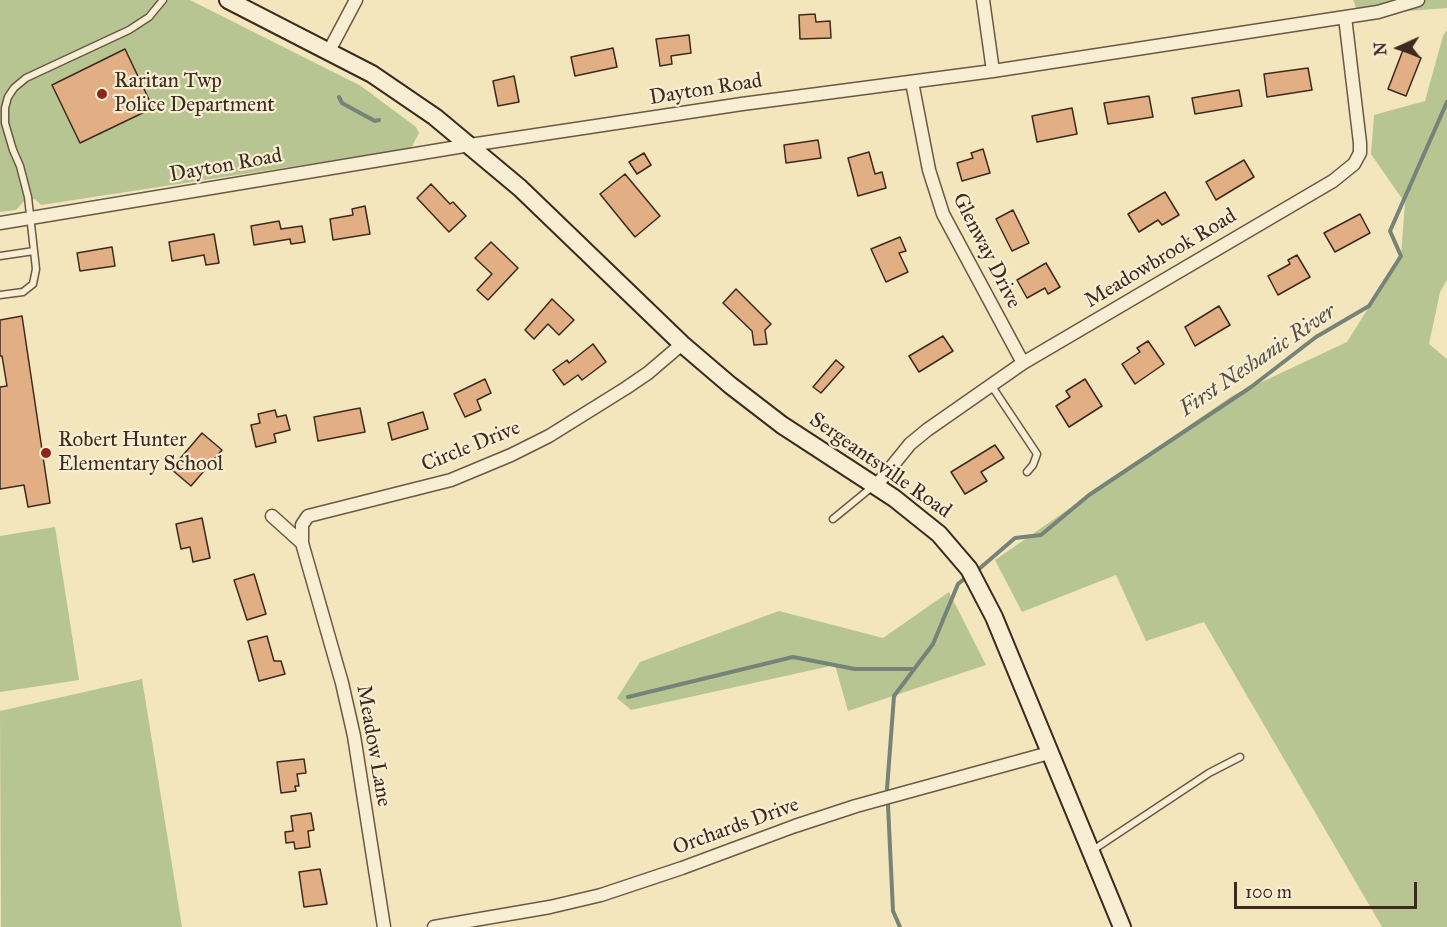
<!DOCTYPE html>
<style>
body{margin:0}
#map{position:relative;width:1447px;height:927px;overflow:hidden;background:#f3e5bc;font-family:"IM FELL Great Primer",serif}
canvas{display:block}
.north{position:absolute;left:1369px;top:18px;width:60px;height:60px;-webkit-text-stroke:4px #f7eed3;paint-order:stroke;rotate:267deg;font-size:16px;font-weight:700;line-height:24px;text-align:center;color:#3e291f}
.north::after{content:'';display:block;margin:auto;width:21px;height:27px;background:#3e291f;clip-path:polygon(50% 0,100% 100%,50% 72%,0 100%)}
.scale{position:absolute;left:1234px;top:882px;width:183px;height:27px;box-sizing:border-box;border:3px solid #3e291f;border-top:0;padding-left:8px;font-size:18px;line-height:21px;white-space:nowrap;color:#3e291f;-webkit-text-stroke:4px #f7eed3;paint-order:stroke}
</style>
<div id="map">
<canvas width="1447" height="927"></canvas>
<div class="north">N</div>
<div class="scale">100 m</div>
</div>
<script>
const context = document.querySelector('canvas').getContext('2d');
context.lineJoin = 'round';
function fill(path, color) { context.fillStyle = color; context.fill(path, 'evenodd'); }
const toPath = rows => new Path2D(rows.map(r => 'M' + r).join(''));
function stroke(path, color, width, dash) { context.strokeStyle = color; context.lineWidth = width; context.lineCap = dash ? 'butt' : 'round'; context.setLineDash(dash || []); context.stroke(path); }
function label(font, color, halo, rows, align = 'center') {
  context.font = font + ' "IM FELL Great Primer",serif'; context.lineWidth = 4.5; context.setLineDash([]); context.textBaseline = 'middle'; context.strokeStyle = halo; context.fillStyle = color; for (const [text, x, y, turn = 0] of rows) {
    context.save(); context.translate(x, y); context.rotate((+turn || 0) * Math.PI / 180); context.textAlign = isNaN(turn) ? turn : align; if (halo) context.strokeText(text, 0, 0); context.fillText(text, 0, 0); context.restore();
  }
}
const green = toPath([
 [0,0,190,0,361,86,416,127,419,133,411,148,394,151,41,205,35,199,23,202,16,210,0,212],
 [1353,0,1447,0,1447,8,1359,15],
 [1447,30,1447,280,1440,292,1429,344,1447,359,1447,927,1382,927,1204,622,1146,641,1116,575,1022,612,995,560,1232,396,1347,342,1401,256,1405,203,1371,154,1374,115,1425,101,1443,36],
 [55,527,79,680,0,692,0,536],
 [949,592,986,665,848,711,835,665,631,710,617,698,640,662,779,611,883,638],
 [142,679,182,927,1,927,0,711]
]);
const stream = toPath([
 [339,97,342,103,360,113,375,121,379,120],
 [979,569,1015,538,1041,535,1089,495,1251,387,1316,337,1369,306,1401,256,1390,231,1447,102],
 [628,697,793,657,855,669,914,669],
 [887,789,894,696,933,644,958,584,964,579],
 [888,805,893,911,900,927]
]);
const building = toPath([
 [815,14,816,22,830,21,831,38,800,39,799,15,815,14],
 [689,35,691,53,671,56,672,64,660,66,656,39,689,35],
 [613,48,617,67,575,76,571,57,613,48],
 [125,49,153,108,80,143,52,85,125,49],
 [1403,50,1421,58,1406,96,1388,89,1403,50],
 [1308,68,1312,90,1267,97,1264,74,1308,68],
 [514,76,519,102,498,106,493,81,514,76],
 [1239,90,1242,106,1195,114,1192,98,1239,90],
 [1149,96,1153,117,1108,124,1104,103,1149,96],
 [1072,108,1077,134,1037,142,1032,116,1072,108],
 [818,140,821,158,786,163,784,145,818,140],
 [983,149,990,173,962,181,957,163,973,158,971,153,983,149],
 [869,152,875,174,882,172,886,188,858,196,848,158,869,152],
 [644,153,651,165,637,174,629,162,644,153],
 [1244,160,1254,177,1216,200,1206,182,1244,160],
 [625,174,660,216,635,237,600,194,625,174],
 [431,184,450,204,453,202,466,216,449,232,417,198,431,184],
 [1165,192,1179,215,1162,225,1158,220,1139,232,1128,214,1165,192],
 [365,206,370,234,333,240,330,219,353,215,352,209,365,206],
 [1013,210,1029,243,1012,251,996,219,1013,210],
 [1360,214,1370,233,1335,252,1324,233,1360,214],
 [279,221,281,229,302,226,305,242,291,244,290,239,254,245,251,226,279,221],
 [214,234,219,263,206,265,204,255,172,261,169,242,214,234],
 [900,237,906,251,899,253,908,272,886,282,871,249,900,237],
 [491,242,518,268,488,300,477,290,492,274,475,258,491,242],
 [112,247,115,266,80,271,77,253,112,247],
 [1297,255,1310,277,1278,295,1268,276,1290,264,1288,260,1297,255],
 [1046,263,1060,287,1048,294,1045,288,1027,298,1017,280,1046,263],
 [736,289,771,324,765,330,767,344,754,345,752,331,723,303,736,289],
 [552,299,574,320,559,335,548,324,534,339,525,330,552,299],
 [1219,306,1230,325,1195,346,1185,327,1219,306],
 [22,316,50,503,28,507,24,485,0,489,0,387,7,386,2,356,0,356,0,320,22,316],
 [943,336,953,351,919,372,909,356,943,336],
 [1148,341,1164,364,1135,384,1122,364,1140,352,1137,348,1148,341],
 [593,344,606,362,582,380,578,375,564,385,553,370,567,360,569,363,593,344],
 [836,360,844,367,821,393,813,387,836,360],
 [485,379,491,393,477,400,481,410,465,417,454,394,485,379],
 [1085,379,1102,406,1069,427,1056,406,1070,397,1066,391,1085,379],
 [360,408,365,432,318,441,314,417,360,408],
 [275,410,277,417,286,415,290,430,274,434,276,442,256,447,251,425,260,423,258,414,275,410],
 [423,412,428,429,392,440,388,423,423,412],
 [202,433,222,450,191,486,171,469,202,433],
 [995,445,1004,458,981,472,987,481,965,494,951,472,995,445],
 [202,518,210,558,193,562,190,547,181,549,176,524,202,518],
 [254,574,266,614,247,620,234,580,254,574],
 [267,636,274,661,281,661,285,674,259,681,248,641,267,636],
 [304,759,306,773,297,774,299,786,295,786,296,791,281,793,277,762,304,759],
 [311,813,314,830,308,831,310,847,295,849,294,842,286,843,285,832,293,831,291,816,311,813],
 [320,869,327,904,304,907,299,872,320,869]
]);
const service = toPath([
 [0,256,34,251,28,197,20,166,13,150,5,123,5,108,8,97,14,88,26,78,129,30,149,17,163,0],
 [0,295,23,292,33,284,36,269,34,251],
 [991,385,1037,454,1033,465,1027,472],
 [833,519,872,487],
 [1093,850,1209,773,1240,757]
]);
const minor = toPath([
 [983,0,993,71],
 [329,51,356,0],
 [912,82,929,170,943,214,1023,363],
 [0,223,470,145,742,104,993,71,1378,12,1418,0],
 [876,486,910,444,927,430,1023,363,1333,181,1354,164,1360,153,1360,143,1345,17],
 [272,516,302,543],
 [384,927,354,736,342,683,302,543,302,525,308,516,451,480,511,455,549,436,626,388,648,373,682,344],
 [434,927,550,907,601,895,682,868,795,826,856,806,1049,753]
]);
const secondary = toPath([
 [228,0,372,74,435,117,520,188,682,344,730,385,782,425,894,498,939,534,969,569,994,617,1122,927]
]);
const markers = [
 [102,94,6,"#8f2418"],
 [46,453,6,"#8f2418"]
];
const poiNames = [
 ["Raritan Twp",114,82],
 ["Police Department",114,106],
 ["Robert Hunter",58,441],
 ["Elementary School",58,465]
];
const streetNames = [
 ["Dayton Road",706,90,-9],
 ["Dayton Road",226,166,-10],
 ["Glenway Drive",986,251,63],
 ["Meadowbrook Road",1161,259,-31],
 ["Circle Drive",471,447,-22],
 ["Sergeantsville Road",880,466,35],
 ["Meadow Lane",373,746,80],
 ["Orchards Drive",736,827,-20]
];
const waterNames = [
 ["First Neshanic River",1258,361,-34]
];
fill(green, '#b7c593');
stroke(stream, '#768378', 4);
fill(building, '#e2ae83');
stroke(building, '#3e291f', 1.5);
stroke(service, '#6b5846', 9);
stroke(minor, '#6b5846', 15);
stroke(secondary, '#3e291f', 20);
stroke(service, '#f7eed3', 6);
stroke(minor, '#f7eed3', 12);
stroke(secondary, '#f7eed3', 16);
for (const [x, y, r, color] of markers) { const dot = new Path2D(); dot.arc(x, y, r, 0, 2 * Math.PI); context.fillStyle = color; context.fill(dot); stroke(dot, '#f7eed3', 2); }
label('21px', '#3e291f', '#f7eed3', poiNames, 'left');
label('21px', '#3e291f', '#f7eed3', streetNames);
label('italic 22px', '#554e44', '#f7eed3', waterNames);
</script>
